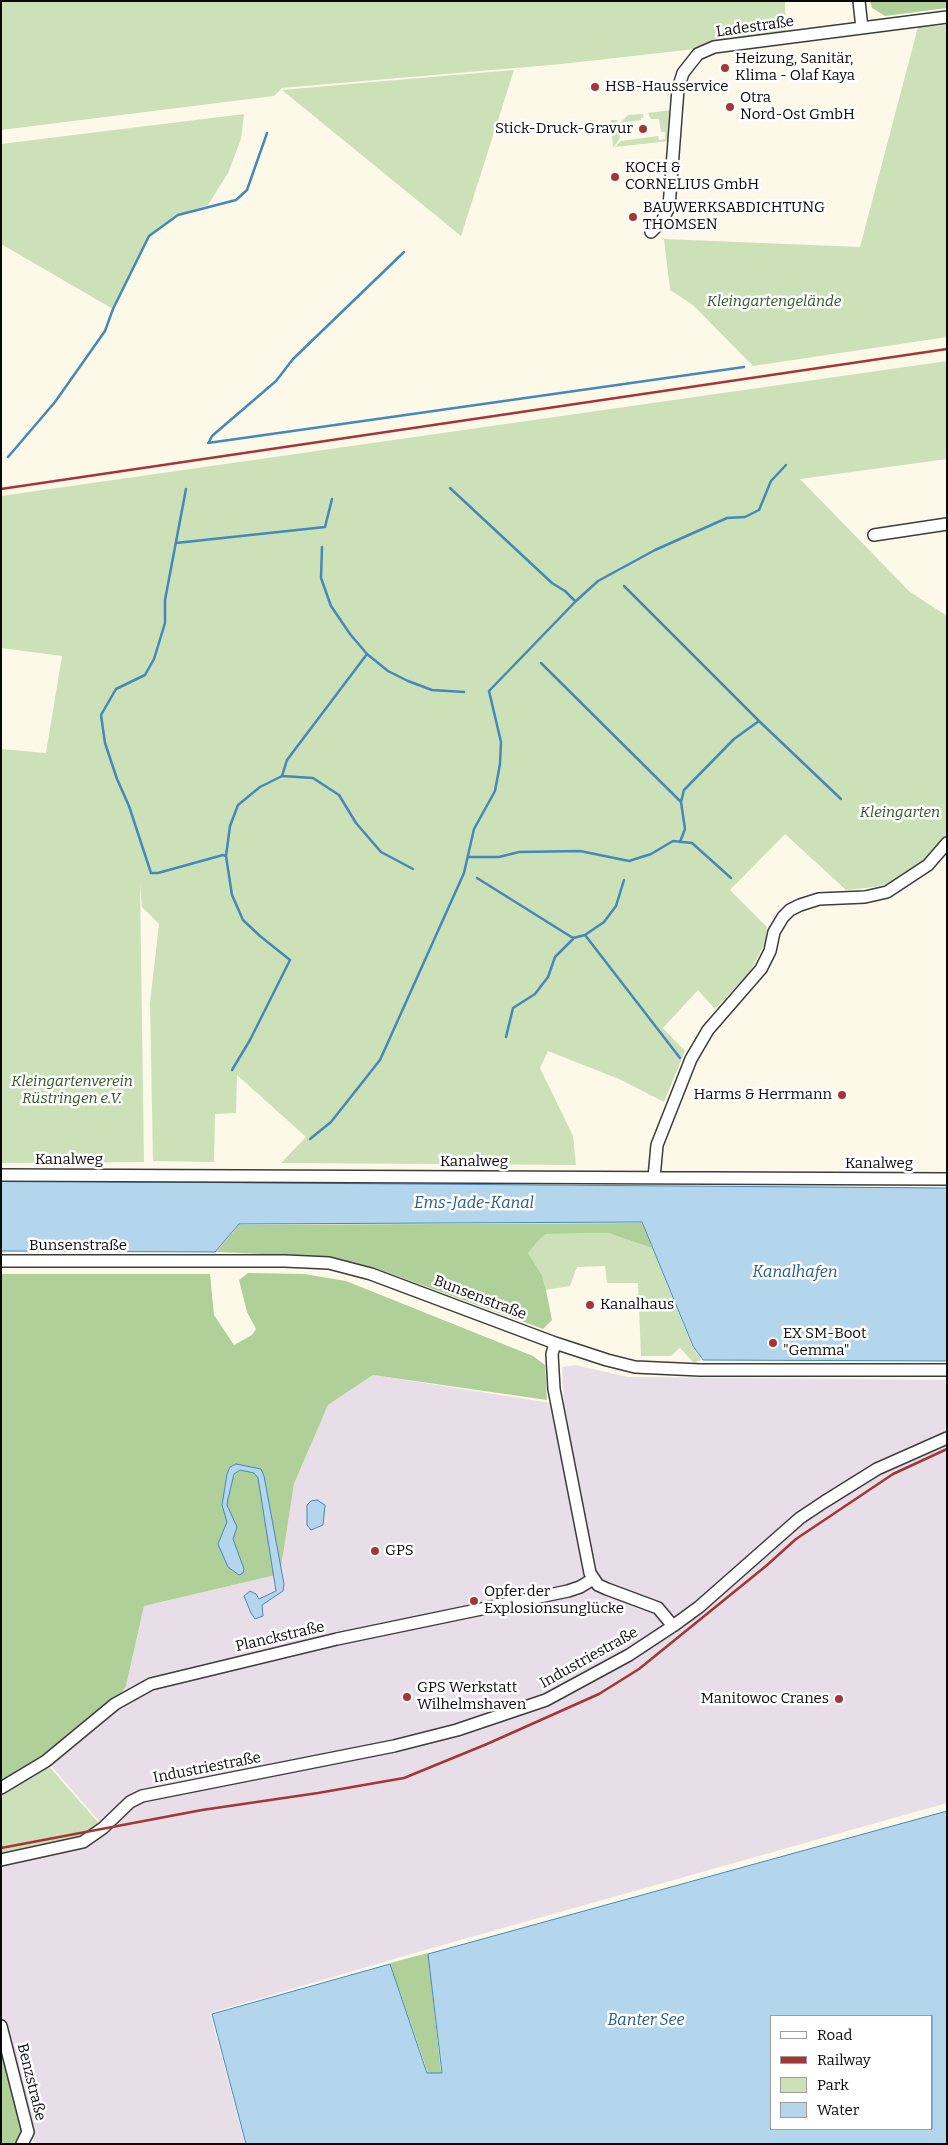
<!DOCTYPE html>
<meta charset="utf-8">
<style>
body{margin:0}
#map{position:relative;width:948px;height:2145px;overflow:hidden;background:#fcf9e9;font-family:Bitter,serif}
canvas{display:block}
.frame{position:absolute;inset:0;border:2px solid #090909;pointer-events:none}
.legend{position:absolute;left:770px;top:2015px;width:162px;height:115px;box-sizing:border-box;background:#fff;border:1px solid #9d9d9d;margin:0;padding:6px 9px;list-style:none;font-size:15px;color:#090909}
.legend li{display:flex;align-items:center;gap:10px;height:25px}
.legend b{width:25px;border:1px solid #9d9d9d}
</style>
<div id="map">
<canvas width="948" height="2145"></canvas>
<div class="frame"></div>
<ul class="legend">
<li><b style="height:6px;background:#fff"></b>Road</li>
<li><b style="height:6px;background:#a63538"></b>Railway</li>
<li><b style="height:14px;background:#cce1b8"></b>Park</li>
<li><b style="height:14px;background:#b4d6ed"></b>Water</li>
</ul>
</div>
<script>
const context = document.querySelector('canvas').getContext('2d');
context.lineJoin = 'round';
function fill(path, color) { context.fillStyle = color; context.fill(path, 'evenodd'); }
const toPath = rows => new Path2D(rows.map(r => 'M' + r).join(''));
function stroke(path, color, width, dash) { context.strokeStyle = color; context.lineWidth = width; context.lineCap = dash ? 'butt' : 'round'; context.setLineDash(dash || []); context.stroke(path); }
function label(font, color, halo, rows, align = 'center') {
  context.font = font + ' Bitter,serif'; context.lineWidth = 5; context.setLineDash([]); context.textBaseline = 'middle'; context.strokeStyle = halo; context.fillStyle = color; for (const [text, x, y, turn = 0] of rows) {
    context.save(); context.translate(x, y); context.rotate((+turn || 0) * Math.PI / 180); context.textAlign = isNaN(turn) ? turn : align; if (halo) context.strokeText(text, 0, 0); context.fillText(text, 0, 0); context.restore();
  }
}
const industrial = toPath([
 [575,1365,628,1377,947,1380,947,1803,425,1950,210,2013,245,2144,35,2144,1,2025,1,1852,107,1830,45,1759,126,1686,144,1606,280,1574,294,1484,328,1405,373,1375,564,1405,562,1367]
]);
const green = toPath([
 [1,1,785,1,786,36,700,47,695,49,562,64,282,88,274,96,1,130],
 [947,25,947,337,753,366,693,305,670,290,664,239,860,247,918,27],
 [514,70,461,236,282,90,373,82],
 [671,110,669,141,615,147,621,141,658,136,659,140,665,139,665,132,661,132,659,119,651,119,648,113],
 [244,114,241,139,228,173,208,205,178,215,149,236,113,309,1,244,1,144],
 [643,114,644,117,641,118,641,120,620,123,628,115],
 [617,120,620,138,613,148,611,120],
 [947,361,947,459,800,479,910,592,947,616,947,838,928,863,902,880,875,887,846,890,785,834,730,890,767,927,765,943,750,972,715,1009,698,990,663,1028,685,1051,664,1102,619,1079,548,1051,540,1068,573,1136,576,1165,281,1163,306,1137,237,1075,236,1113,215,1114,214,1162,153,1161,150,1003,159,924,142,907,140,883,144,1162,1,1163,1,749,46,753,62,656,1,648,1,496],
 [608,1233,652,1248,692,1346,701,1360,694,1363,680,1348,671,1356,641,1356,638,1283,607,1283,605,1266,577,1267,570,1286,546,1290,542,1275,528,1253,540,1239,546,1234],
 [48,1765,102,1827,84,1838,1,1853,1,1792]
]);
const forest = toPath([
 [870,1,947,1,947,8,885,16,872,8],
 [642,1223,652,1248,608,1233,546,1234,540,1239,528,1253,542,1275,546,1290,552,1320,543,1329,378,1269,332,1257,216,1252,239,1225],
 [248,1273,304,1274,346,1281,533,1356,545,1365,547,1400,373,1375,328,1405,294,1484,280,1574,144,1606,126,1686,112,1706,45,1759,1,1782,1,1274,210,1274,214,1315,234,1345,252,1335,256,1329,247,1312,239,1280],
 [428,1953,441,2073,428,2073,390,1963],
 [1,2038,26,2132,19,2144,1,2144]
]);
const water = toPath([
 [1,1181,947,1188,947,1361,703,1360,693,1346,642,1222,239,1224,215,1252,1,1251,1,1181],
 [236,1464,261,1469,264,1476,284,1584,283,1591,262,1605,263,1616,255,1619,251,1613,244,1596,250,1591,256,1594,259,1599,276,1591,258,1478,254,1473,240,1470,234,1474,228,1499,227,1505,237,1527,233,1539,244,1569,243,1573,239,1575,228,1567,218,1544,227,1522,222,1505,227,1474,230,1467,236,1464],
 [317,1500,325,1505,323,1525,311,1530,307,1525,307,1505,311,1501,317,1500],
 [947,1811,947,2144,246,2144,212,2014,390,1964,427,2073,442,2073,428,1954,947,1811],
 [932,2016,932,2129,772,2129,772,2016,932,2016]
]);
const stream = toPath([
 [209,442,212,436,276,381,293,359,404,252],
 [208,443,744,367],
 [8,457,55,402,105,331,113,309,149,236,178,215,236,200,247,190,267,133],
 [450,488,552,583,565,591,575,601],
 [186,489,165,600,165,623,154,659,145,675,116,689,101,715,105,743,117,779,129,806,151,873,158,873,223,855,226,856,232,895,243,920,260,936,290,960,250,1040,232,1070],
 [176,543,325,527,332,499],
 [624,586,759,721],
 [367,654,388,671,408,681,432,690,464,692],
 [541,663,681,802],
 [282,776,287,760,367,654,350,634,331,606,321,578,322,547],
 [680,842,685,829,681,802,684,790,734,739,759,721,841,799],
 [226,856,230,826,238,805,260,787,282,776,313,778,339,795,356,823,381,852,413,869],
 [468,857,499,857,519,852,580,851,629,861,651,854,673,841,692,843,731,878],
 [477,878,573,938,585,935,604,922,616,906,624,880],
 [585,935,680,1058],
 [506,1037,513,1008,535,994,548,977,555,957,573,939],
 [310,1139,331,1122,380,1060,464,873,474,829,495,791,500,764,501,742,489,691,576,601,598,581,655,550,727,518,745,517,759,510,771,481,786,465]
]);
const minor = toPath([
 [859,1,862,28],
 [651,232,662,221,669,207,678,89,683,73,698,54,714,47,947,17],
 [874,535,947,524],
 [1,1175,947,1179],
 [654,1178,657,1145,691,1059,708,1030,761,969,770,951,774,932,783,917,790,910,800,905,819,899,865,897,887,892,928,865,947,843],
 [1,1261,285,1261,329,1263,371,1274,555,1343,607,1360,635,1367,700,1370,947,1370],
 [555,1343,552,1354,554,1389,590,1573,598,1585,607,1589,658,1608,673,1626],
 [1,1788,46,1761,115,1704,151,1684,337,1639,568,1591,580,1587,593,1579],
 [1,1860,83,1842,103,1828,130,1802,142,1796,394,1746,457,1730,546,1700,629,1655,673,1626,699,1607,800,1518,824,1502,877,1469,947,1438],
 [1,2026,28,2132,22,2144]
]);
const rail = toPath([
 [1,489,947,349],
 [1,1848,202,1810,318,1793,404,1778,487,1744,599,1694,639,1669,766,1566,796,1539,893,1474,947,1449]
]);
const markers = [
 [725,68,5,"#a63538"],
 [595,87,5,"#a63538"],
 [730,107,5,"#a63538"],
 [643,129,5,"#a63538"],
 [615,177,5,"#a63538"],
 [633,217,5,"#a63538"],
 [842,1095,5,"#a63538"],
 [590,1305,5,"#a63538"],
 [773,1343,5,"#a63538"],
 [375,1551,5,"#a63538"],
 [474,1601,5,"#a63538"],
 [407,1697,5,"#a63538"],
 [839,1699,5,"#a63538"]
];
const streetNames = [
 ["Ladestraße",755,27,-8],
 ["Kanalweg",69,1160],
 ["Kanalweg",474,1162],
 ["Kanalweg",879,1164],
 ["Bunsenstraße",78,1246],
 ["Bunsenstraße",480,1298,21],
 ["Planckstraße",280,1637,-13],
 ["Industriestraße",589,1658,-29],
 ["Industriestraße",207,1768,-11],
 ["Benzstraße",31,2082,76]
];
const poiNames = [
 ["Heizung, Sanitär,",735,59],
 ["Klima - Olaf Kaya",735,76],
 ["HSB-Hausservice",605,87],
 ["Otra",740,98],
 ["Nord-Ost GmbH",740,115],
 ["Stick-Druck-Gravur",633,129,"right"],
 ["KOCH &",625,168],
 ["CORNELIUS GmbH",625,185],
 ["BAUWERKSABDICHTUNG",643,208],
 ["THOMSEN",643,225],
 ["Harms & Herrmann",832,1095,"right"],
 ["Kanalhaus",600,1305],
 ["EX SM-Boot",783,1334],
 ["\"Gemma\"",783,1351],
 ["GPS",385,1551],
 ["Opfer der",484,1592],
 ["Explosionsunglücke",484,1609],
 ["GPS Werkstatt",417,1688],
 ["Wilhelmshaven",417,1705],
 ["Manitowoc Cranes",829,1699,"right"]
];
const parkNames = [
 ["Kleingartengelände",774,302],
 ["Kleingarten",900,813],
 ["Kleingartenverein",72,1082],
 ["Rüstringen e.V.",72,1099]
];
const waterNames = [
 ["Ems-Jade-Kanal",474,1204],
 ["Kanalhafen",795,1273],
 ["Banter See",646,2021]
];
fill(industrial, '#e7dee8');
fill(green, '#cce1b8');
fill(forest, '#b0d099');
fill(water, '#b4d6ed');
stroke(water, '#4588ba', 1);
stroke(stream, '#4588ba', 2.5);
stroke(minor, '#3c3c3c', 14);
stroke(minor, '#fff', 11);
stroke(rail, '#a63538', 2.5);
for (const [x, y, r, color] of markers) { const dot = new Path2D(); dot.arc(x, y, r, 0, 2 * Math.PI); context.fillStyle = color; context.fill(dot); stroke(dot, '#fff', 2); }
label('15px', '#090909', '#fff', streetNames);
label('15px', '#090909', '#fff', poiNames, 'left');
label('italic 15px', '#2d5724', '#fff', parkNames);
label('italic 16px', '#255b89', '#fff', waterNames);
</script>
